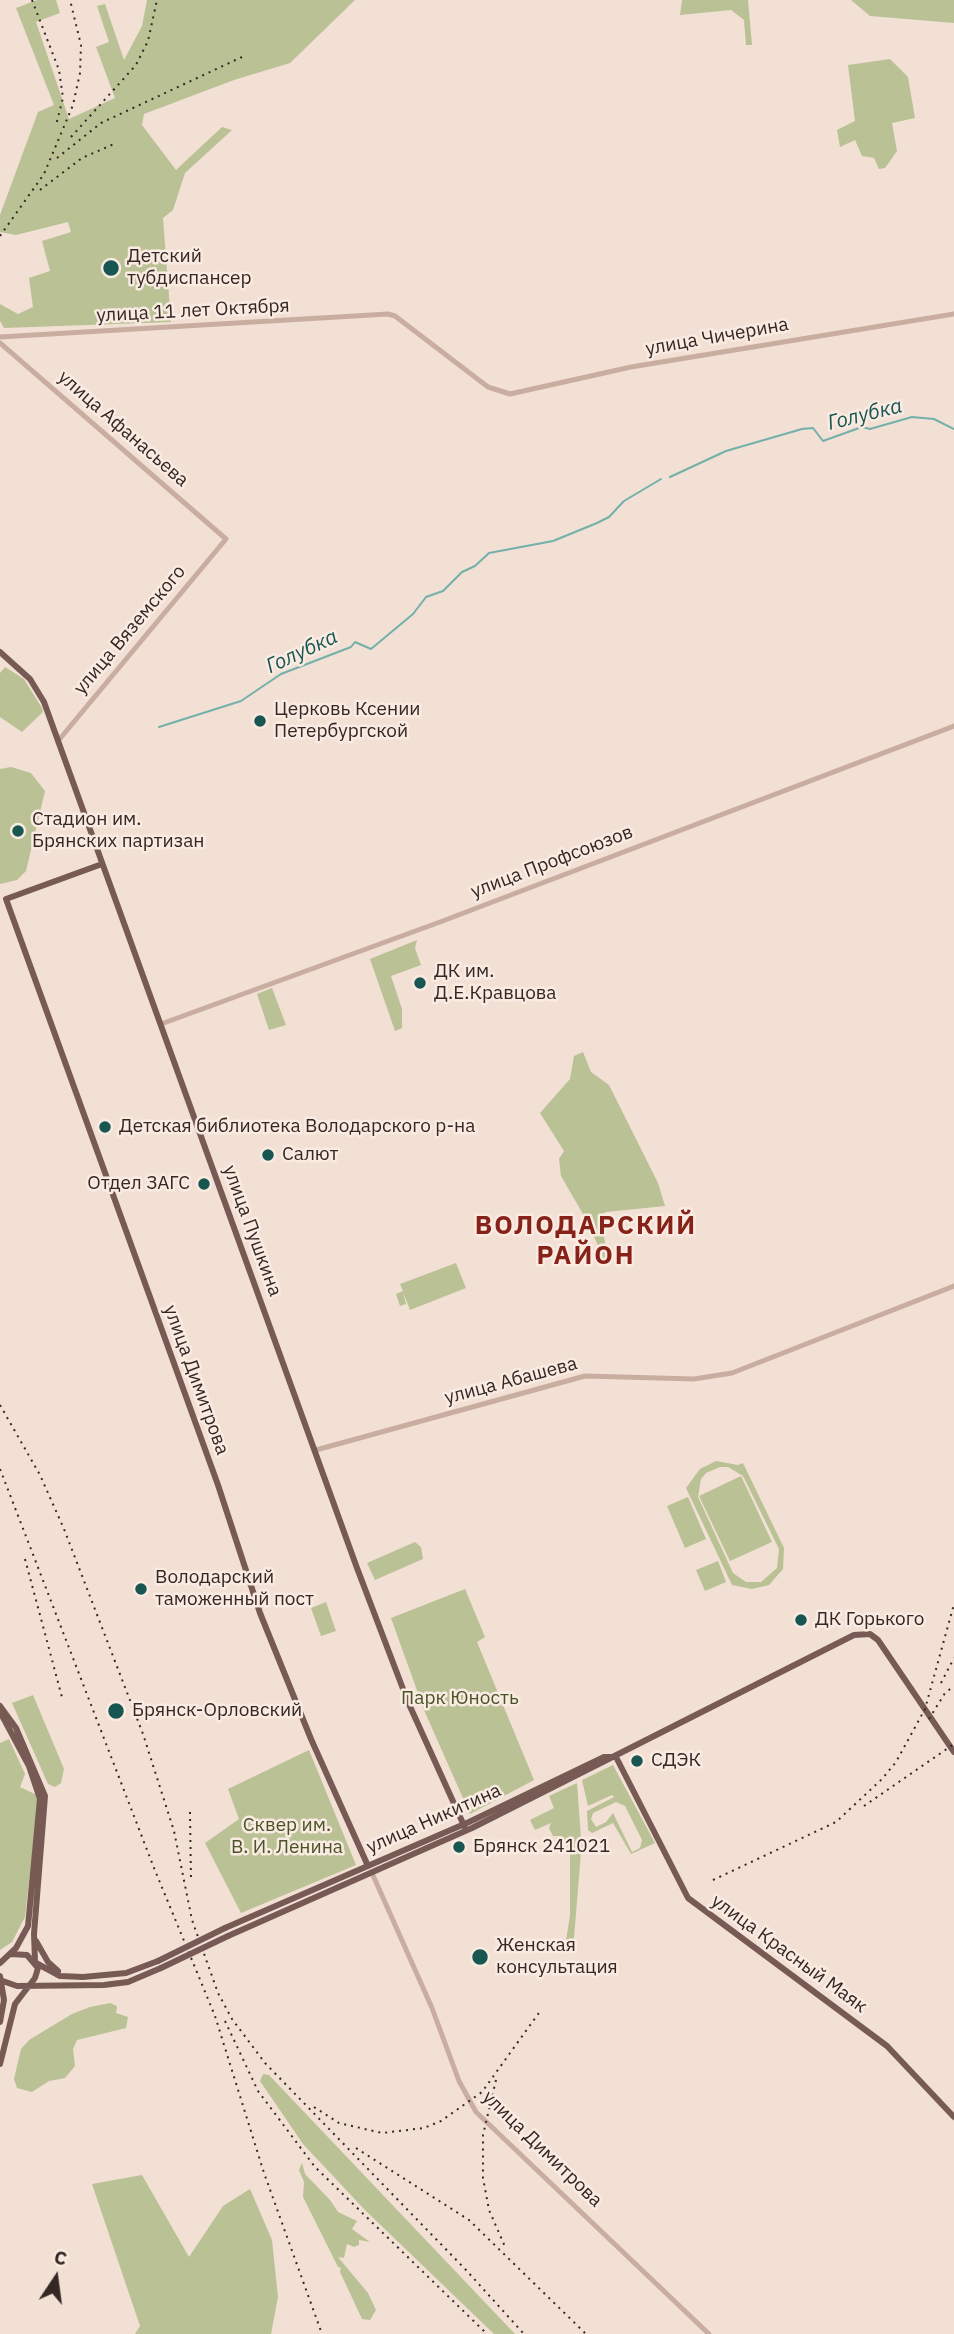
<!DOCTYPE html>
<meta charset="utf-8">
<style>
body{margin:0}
#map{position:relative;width:954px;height:2334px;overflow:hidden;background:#f2e0d5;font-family:"IBM Plex Sans",sans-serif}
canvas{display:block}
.north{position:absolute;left:21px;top:2243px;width:70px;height:70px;-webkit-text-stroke:5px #faebe2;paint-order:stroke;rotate:13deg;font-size:19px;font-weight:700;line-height:28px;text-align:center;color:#342724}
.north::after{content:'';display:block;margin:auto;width:24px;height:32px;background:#342724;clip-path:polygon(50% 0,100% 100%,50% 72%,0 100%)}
</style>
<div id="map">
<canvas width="954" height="2334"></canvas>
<div class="north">С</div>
</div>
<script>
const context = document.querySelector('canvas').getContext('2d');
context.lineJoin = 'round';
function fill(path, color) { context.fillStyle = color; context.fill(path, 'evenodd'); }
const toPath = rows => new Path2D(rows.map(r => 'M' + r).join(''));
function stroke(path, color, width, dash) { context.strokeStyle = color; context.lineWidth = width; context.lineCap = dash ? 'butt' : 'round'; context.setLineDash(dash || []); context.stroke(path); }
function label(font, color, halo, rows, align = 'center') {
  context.font = font + ' "IBM Plex Sans",sans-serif'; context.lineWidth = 5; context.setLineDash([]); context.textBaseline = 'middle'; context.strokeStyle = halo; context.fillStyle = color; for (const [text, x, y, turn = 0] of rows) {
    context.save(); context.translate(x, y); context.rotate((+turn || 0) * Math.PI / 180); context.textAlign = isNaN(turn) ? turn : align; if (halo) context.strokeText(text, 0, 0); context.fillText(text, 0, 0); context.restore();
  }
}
const green = toPath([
 [37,0,56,0,60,13,36,22,69,119,115,98,96,47,109,42,97,6,105,4,124,60,142,26,147,0,355,0,290,63,234,80,144,114,142,125,176,170,222,127,232,130,185,173,173,210,163,218,171,322,4,328,0,321,0,304,18,314,33,307,29,278,50,271,42,241,71,232,68,222,16,235,0,232,0,215,38,112,54,105,16,8],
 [682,0,748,0,752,45,746,45,744,20,731,10,680,15],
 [851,0,954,0,954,23,870,16],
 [890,59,908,77,915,118,892,123,897,151,885,168,879,169,874,158,862,156,855,140,840,147,837,130,855,121,848,65],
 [5,667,24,679,42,708,43,712,22,732,0,717,0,673],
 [11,767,31,773,45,791,26,871,17,880,0,884,0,769],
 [417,940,415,948,421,965,391,976,402,1009,402,1028,395,1031,370,959],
 [272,988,286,1025,269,1030,257,994],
 [583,1052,591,1072,609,1085,658,1183,665,1206,606,1212,600,1216,606,1247,605,1261,587,1221,561,1176,559,1159,564,1151,540,1113,570,1079,574,1056],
 [456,1263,466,1288,410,1310,403,1292,406,1304,400,1306,396,1294,403,1291,400,1284],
 [716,1461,738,1465,743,1463,784,1548,783,1569,769,1585,752,1589,732,1585,686,1488,700,1469],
 [720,1467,728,1467,743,1476,779,1549,777,1568,761,1582,746,1582,733,1573,698,1497,701,1479,706,1473],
 [741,1476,772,1542,730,1561,699,1496],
 [688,1497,706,1539,685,1548,667,1506],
 [415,1542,421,1547,423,1559,375,1580,367,1563],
 [718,1561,726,1582,705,1591,696,1570],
 [465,1589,485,1637,477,1642,534,1780,470,1814,424,1710,391,1618],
 [326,1602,336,1631,321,1636,311,1608],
 [33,1695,64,1769,61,1783,55,1787,48,1784,12,1703],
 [9,1739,25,1774,20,1787,37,1795,38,1804,25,1917,12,1942,0,1950,0,1743],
 [309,1750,356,1865,241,1913,205,1843,239,1819,228,1789],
 [613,1765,655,1843,631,1854,613,1823,592,1833,588,1830,587,1811,614,1797,612,1795,588,1806,582,1780],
 [616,1802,625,1806,642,1840,640,1848,632,1852,613,1813,606,1822,596,1827,591,1819,593,1813],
 [577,1783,581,1838,584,1839,586,1849,581,1852,573,1950,565,1947,570,1915,570,1852,561,1836,553,1836,549,1828,551,1823,535,1830,530,1820,554,1808,549,1796],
 [110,2003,117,2006,116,2013,128,2017,126,2028,77,2040,73,2049,75,2066,65,2078,49,2081,32,2092,17,2088,14,2079,21,2049,29,2040,72,2014,90,2007],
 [263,2074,269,2075,515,2334,494,2334,365,2210,303,2144,260,2081],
 [302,2163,305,2174,330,2200,338,2212,357,2221,352,2229,370,2242,359,2240,359,2245,354,2247,347,2244,344,2258,338,2257,368,2293,376,2310,370,2320,362,2319,340,2272,341,2268,338,2267,303,2197,304,2182,299,2170],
 [142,2175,189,2257,223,2206,250,2189,272,2240,278,2297,271,2334,135,2334,140,2326,92,2184]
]);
const stream = toPath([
 [670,477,726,451,802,429,813,428,823,441,862,427,870,429,912,417,934,419,954,429],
 [159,727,241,701,281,674,351,647,355,642,371,649,413,614,426,597,443,591,462,572,475,566,489,553,553,541,597,523,609,517,624,501,661,479]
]);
const minor = toPath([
 [0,337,388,314,395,316,488,387,510,394,631,367,954,314],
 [0,343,226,539,58,741],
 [161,1024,440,922,954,726],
 [316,1450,585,1376,694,1379,732,1373,954,1286],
 [372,1873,432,2008,459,2081,476,2112,709,2334]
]);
const major = toPath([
 [0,652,30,679,44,702,357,1568,408,1702,466,1830],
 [102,864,6,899,218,1485,260,1613,311,1739,368,1866],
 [0,1706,16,1728,45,1796,34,1934,35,1961],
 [0,1712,29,1766,40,1799,28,1926,16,1948,0,1963],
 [616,1757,688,1898,887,2046,954,2117],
 [225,1928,469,1822,604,1757,614,1757],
 [228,1936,472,1828,854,1635,870,1634,878,1640,954,1752],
 [36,1941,48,1962,58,1971],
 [36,1963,60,1976,83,1977,126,1973,158,1961],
 [0,1976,4,2000,0,2022],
 [0,1980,17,1986,104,1985,128,1982,161,1968],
 [0,2064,15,2004,35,1978,38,1968,27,1955,11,1954]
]);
const rail = toPath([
 [32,0,59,70,63,98,56,125],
 [71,137,136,65,148,41,157,0],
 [57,158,101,123,242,57],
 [40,190,82,158,114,144],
 [0,236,44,174,73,105,80,73,81,45,70,0],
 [0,1405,40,1475,64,1529,143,1734,174,1831,192,1920,218,1993,232,2019,265,2063,466,2270,524,2334],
 [0,1469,154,1868,215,2016,264,2173,322,2334],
 [25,1559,63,1701],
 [941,1683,954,1658],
 [929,1719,945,1693,954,1686],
 [864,1806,954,1744],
 [190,1812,191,1880],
 [713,1880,836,1822,882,1779,896,1762,925,1709,954,1604],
 [225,2021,258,2091,315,2167,487,2334],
 [496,2080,483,2135,483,2178,489,2210,506,2249],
 [314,2107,339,2123,382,2133,424,2128,441,2121,482,2092,541,2010],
 [356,2148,469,2220,586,2334]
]);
const majorBridge = toPath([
 [158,1961,225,1928],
 [161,1968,228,1936]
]);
const markers = [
 [111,268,9,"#185751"],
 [260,721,7,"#185751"],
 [18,831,7,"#185751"],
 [420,983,7,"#185751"],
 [105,1127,7,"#185751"],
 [268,1155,7,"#185751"],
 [204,1184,7,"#185751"],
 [141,1589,7,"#185751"],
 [801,1620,7,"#185751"],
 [116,1711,9,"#185751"],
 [637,1761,7,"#185751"],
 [459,1847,7,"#185751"],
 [480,1957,9,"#185751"]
];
const poiNames = [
 ["Детский",127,257],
 ["тубдиспансер",127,279],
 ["Церковь Ксении",274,710],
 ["Петербургской",274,732],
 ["Стадион им.",32,820],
 ["Брянских партизан",32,842],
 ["ДК им.",434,972],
 ["Д.Е.Кравцова",434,994],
 ["Детская библиотека Володарского р-на",119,1127],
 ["Салют",282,1155],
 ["Отдел ЗАГС",190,1184,"right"],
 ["Володарский",155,1578],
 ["таможенный пост",155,1600],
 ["ДК Горького",815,1620],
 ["Брянск-Орловский",132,1711],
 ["СДЭК",651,1761],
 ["Брянск 241021",473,1847],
 ["Женская",496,1946],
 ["консультация",496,1968]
];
const streetNames = [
 ["улица 11 лет Октября",193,311,-3],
 ["улица Чичерина",717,337,-10],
 ["улица Афанасьева",123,429,41],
 ["улица Вяземского",130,630,-50],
 ["улица Профсоюзов",552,862,-21],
 ["улица Пушкина",252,1231,70],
 ["улица Димитрова",196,1380,70],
 ["улица Абашева",511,1381,-15],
 ["улица Никитина",434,1819,-24],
 ["улица Красный Маяк",789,1954,36],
 ["улица Димитрова",542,2149,44]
];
const parkNames = [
 ["Парк Юность",460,1699],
 ["Сквер им.",287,1826],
 ["В. И. Ленина",287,1848]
];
const waterNames = [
 ["Голубка",865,415,-14],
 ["Голубка",302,652,-25]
];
const districtNames = [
 ["ВОЛОДАРСКИЙ",586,1226],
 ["РАЙОН",586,1256]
];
fill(green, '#b9c195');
stroke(stream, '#73b0a9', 2);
stroke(minor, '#caada1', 5);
stroke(major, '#775a54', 6);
stroke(rail, '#342724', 2, [2, 5]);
stroke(majorBridge, '#775a54', 6);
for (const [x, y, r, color] of markers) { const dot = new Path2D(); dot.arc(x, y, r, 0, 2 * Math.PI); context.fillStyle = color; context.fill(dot); stroke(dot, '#faebe2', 2.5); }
label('19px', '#342724', '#faebe2', poiNames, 'left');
label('19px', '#342724', '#faebe2', streetNames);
label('19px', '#4a5327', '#faebe2', parkNames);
label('italic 21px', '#185751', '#faebe2', waterNames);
context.letterSpacing = '2px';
label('bold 26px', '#872219', '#faebe2', districtNames);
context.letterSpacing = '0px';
</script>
